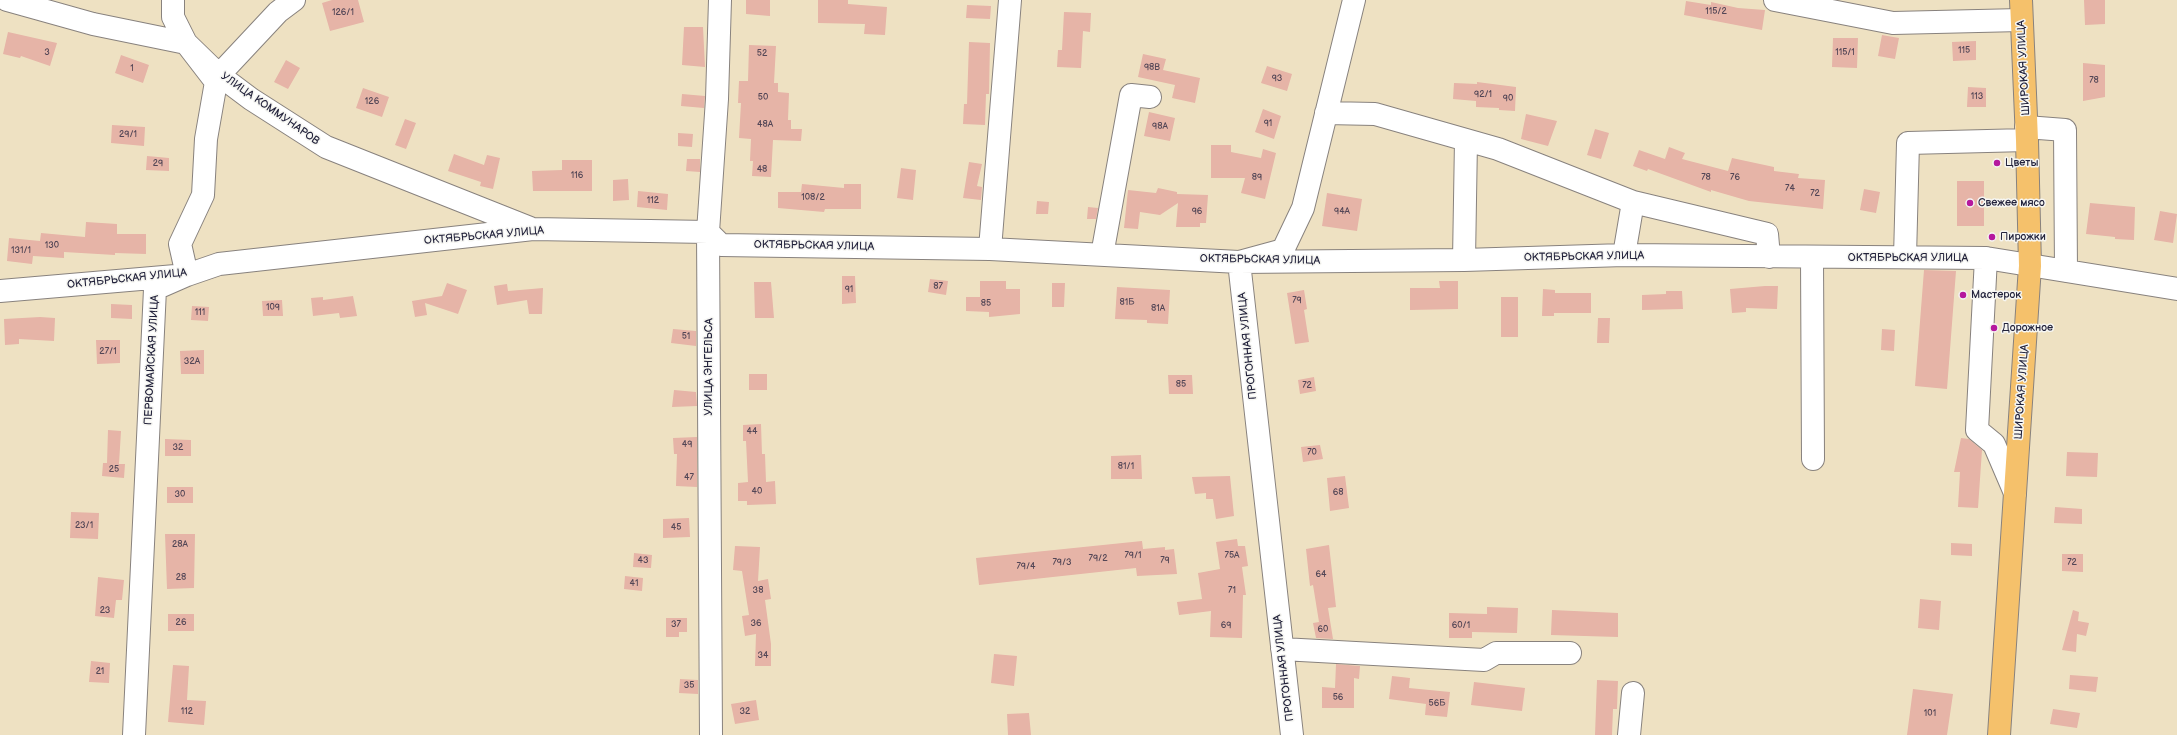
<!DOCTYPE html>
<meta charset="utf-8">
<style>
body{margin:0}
canvas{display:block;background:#eee1c2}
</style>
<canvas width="2177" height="735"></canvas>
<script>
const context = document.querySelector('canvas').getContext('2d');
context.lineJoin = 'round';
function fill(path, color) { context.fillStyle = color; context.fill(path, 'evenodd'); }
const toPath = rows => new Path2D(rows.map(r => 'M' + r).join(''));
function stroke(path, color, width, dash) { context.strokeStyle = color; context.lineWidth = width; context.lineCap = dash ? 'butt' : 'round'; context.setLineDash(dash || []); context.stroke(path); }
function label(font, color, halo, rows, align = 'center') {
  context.font = font + ' "Balsamiq Sans",sans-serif'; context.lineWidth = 3; context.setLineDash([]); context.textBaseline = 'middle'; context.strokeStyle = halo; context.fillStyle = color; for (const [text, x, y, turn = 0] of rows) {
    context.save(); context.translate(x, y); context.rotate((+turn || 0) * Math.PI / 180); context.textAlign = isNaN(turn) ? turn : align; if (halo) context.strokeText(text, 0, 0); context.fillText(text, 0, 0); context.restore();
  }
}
const building = toPath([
 [332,0,358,0,364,22,330,31,322,3],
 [746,0,770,0,770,16,746,14],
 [818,0,848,0,848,4,887,7,885,35,864,34,865,24,818,23],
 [2084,0,2105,0,2105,24,2085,25],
 [1686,1,1711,5,1711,2,1738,8,1765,10,1762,30,1684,15],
 [967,5,991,6,990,19,966,18],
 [1064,12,1091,13,1090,32,1083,31,1081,68,1057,67,1058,50,1062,50],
 [684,27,703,27,705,67,682,65],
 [8,32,57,43,50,66,21,56,20,58,3,54],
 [1882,35,1899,38,1895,59,1878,56],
 [1833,38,1858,38,1857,68,1832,67],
 [1976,41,1976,60,1953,61,1952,42],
 [969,42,990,43,989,94,986,94,985,125,963,124,964,104,967,104],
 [749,45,776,46,774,83,778,83,778,92,789,93,788,120,791,120,791,129,802,129,801,141,773,140,771,177,752,176,753,161,750,161,751,139,739,138,741,103,738,103,739,81,748,81],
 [1143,54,1166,59,1163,70,1200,78,1195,103,1172,98,1175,85,1138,77],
 [121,55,149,65,143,83,115,73],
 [286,60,300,68,288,89,274,82],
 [2083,63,2105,65,2105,97,2083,101],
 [1267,66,1292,74,1287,91,1261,83],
 [1477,82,1516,87,1515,111,1499,110,1499,108,1476,107,1476,101,1453,99,1454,83,1477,84],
 [1968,87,1986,88,1986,107,1967,107],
 [363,88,389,97,382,117,356,108],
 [682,94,705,96,704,108,681,106],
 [1263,109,1281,116,1274,139,1255,132],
 [1149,112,1175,118,1170,141,1144,136],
 [1526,114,1557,121,1548,146,1521,139],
 [405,119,416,123,406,149,395,145],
 [112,125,145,127,144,146,111,143],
 [1595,129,1609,133,1601,159,1587,155],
 [678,133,693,134,692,147,678,146],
 [1211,145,1231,145,1231,152,1261,158,1263,149,1276,153,1265,199,1241,193,1245,178,1211,178],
 [1669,147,1685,153,1682,159,1728,171,1732,158,1774,167,1774,171,1799,174,1798,178,1825,180,1823,209,1749,201,1711,190,1711,192,1648,169,1647,171,1633,166,1639,150,1665,159],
 [454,154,484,165,487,155,500,158,493,189,480,186,481,182,448,171],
 [147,156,169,158,169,171,146,170],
 [687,159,700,159,700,172,686,171],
 [562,160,592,160,592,191,533,191,532,171,562,170],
 [969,162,982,164,977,186,982,187,981,200,963,198],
 [901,168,916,170,913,200,897,198],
 [628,179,629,200,613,201,613,180],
 [1957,181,1984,181,1984,226,1957,226],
 [802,184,844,188,844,184,861,184,861,209,825,209,824,212,778,208,778,192,801,192],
 [1158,188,1177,192,1177,194,1208,195,1206,223,1200,223,1200,227,1176,227,1178,203,1160,215,1140,212,1138,229,1124,228,1128,190,1156,193],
 [1864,189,1880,192,1876,213,1860,210],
 [638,191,668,194,667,210,637,207],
 [1327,193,1362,199,1357,231,1322,226],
 [1037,201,1049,202,1048,214,1036,214],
 [2090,203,2135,207,2134,240,2115,239,2115,237,2086,234],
 [1088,207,1098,208,1096,219,1087,219],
 [2160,211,2177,214,2173,243,2154,240],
 [86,222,117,224,117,234,146,234,146,254,115,253,115,255,64,252,64,258,33,256,32,264,7,261,9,238,40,241,41,233,85,237],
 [1924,270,1956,271,1947,389,1915,386],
 [842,276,855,276,856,303,842,304],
 [930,279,948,281,946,295,928,292],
 [980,281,1006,281,1006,289,1020,289,1020,314,989,317,989,312,966,311,966,297,980,297],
 [1439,281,1458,281,1458,309,1410,310,1410,288,1440,288],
 [754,282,771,282,774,318,755,318],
 [447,283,467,290,458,314,425,303,427,315,415,317,412,301,442,296],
 [1052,283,1065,283,1064,307,1052,307],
 [507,284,508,291,543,288,542,314,529,314,527,300,497,305,494,286],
 [1765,286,1778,286,1777,309,1746,308,1746,312,1732,313,1730,289],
 [1117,287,1170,290,1168,324,1147,323,1147,320,1115,319],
 [1543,289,1555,290,1555,293,1591,293,1591,313,1554,313,1554,316,1542,316],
 [1304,290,1307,309,1304,310,1309,342,1295,344,1287,293],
 [1666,291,1682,291,1683,309,1642,310,1642,295,1666,294],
 [353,296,357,316,340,318,339,313,313,316,311,298,323,297,323,300],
 [1501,297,1518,297,1518,337,1501,337],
 [282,300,283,316,263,316,262,301],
 [111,304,132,305,132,319,111,318],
 [192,306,209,307,208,321,191,320],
 [40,317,55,318,54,341,19,339,19,344,5,345,4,319],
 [1598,318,1610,318,1609,343,1597,343],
 [673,329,696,331,696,346,671,343],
 [1882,329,1895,330,1894,351,1881,350],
 [96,340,120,340,120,363,97,364],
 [204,350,204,374,181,374,180,351],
 [749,374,767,374,767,390,749,390],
 [1168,375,1192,375,1193,394,1169,394],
 [1314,377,1316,391,1300,394,1298,380],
 [674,390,696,392,697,406,672,407],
 [761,424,762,454,765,454,766,482,775,481,776,504,747,505,747,501,738,501,738,483,748,482,746,441,743,441,743,425],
 [108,430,121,431,119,464,125,464,124,478,102,476,103,463,107,463],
 [697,437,697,487,676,486,677,454,674,454,673,438],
 [1961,438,1969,439,1982,450,1978,508,1958,507,1960,472,1954,472],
 [165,439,191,440,191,456,165,456],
 [1320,445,1323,459,1303,462,1301,447],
 [2067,452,2098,453,2097,477,2066,476],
 [1141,455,1142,479,1111,479,1111,456],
 [1230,476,1234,516,1216,519,1213,499,1206,499,1206,493,1195,494,1192,477],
 [1345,476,1349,508,1330,511,1327,478],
 [167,487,193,487,193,503,167,503],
 [2055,507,2082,509,2082,524,2054,523],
 [71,512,99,513,98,539,70,538],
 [689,518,690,537,663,538,663,519],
 [165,534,195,534,194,588,167,589],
 [1237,539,1238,546,1245,546,1248,566,1242,567,1246,595,1243,595,1242,638,1210,637,1211,611,1179,615,1177,602,1202,599,1198,573,1220,569,1216,542],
 [1142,541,1143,549,1165,547,1165,550,1174,549,1177,574,1137,576,1136,568,979,585,976,558],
 [1951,543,1972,544,1972,556,1951,555],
 [1329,545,1336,607,1328,608,1333,639,1316,638,1313,623,1319,622,1313,585,1310,586,1306,549],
 [735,546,760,547,758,581,768,579,771,599,765,600,771,644,771,666,755,666,756,634,745,636,742,616,749,615,742,571,733,570],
 [634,553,652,555,651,568,633,567],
 [2062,554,2083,554,2083,572,2062,571],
 [625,576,643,578,642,591,624,589],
 [98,577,124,580,122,600,116,600,114,618,95,616],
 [1920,599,1941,601,1939,630,1918,628],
 [1487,607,1518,608,1517,633,1472,632,1472,638,1449,638,1449,613,1487,614],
 [1552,610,1618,613,1618,637,1551,635],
 [2073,610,2079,612,2078,621,2089,623,2086,636,2077,634,2076,652,2062,650],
 [168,614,194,614,194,631,168,631],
 [666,618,687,618,687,632,679,632,679,637,666,637],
 [994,654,1017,656,1014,686,991,683],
 [91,661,110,663,109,683,89,682],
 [1336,664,1360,666,1359,679,1354,678,1354,708,1322,708,1322,687,1335,688],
 [173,665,189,666,187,700,206,701,204,725,168,722],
 [2070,675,2098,677,2096,692,2069,689],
 [1392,676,1410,678,1409,688,1450,692,1447,717,1425,715,1426,704,1389,699],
 [680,679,698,680,698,694,679,693],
 [1597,680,1618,681,1617,709,1613,709,1612,735,1595,735],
 [1474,682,1525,688,1522,711,1471,705],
 [1913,689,1953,694,1947,735,1907,735],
 [756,700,759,720,735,724,731,704],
 [2053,709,2080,713,2077,728,2050,724],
 [1029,713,1031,735,1008,735,1007,714]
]);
const minor = toPath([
 [7,0,93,24,186,43,219,75,251,99,326,147,530,228],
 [1775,0,1893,23,2021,20],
 [216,82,219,75,278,12,294,0],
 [1326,113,1375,114,1498,149,1633,202,1624,255],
 [2026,127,2065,130,2066,271],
 [1633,202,1767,234,1769,257],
 [990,249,1010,0],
 [1102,255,1131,95,1150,97],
 [1905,257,1908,143,2027,140],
 [1812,258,1813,459],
 [1986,258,1977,430,1994,444,2015,493],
 [1464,260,1466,140],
 [0,291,187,275,219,264,533,229,708,232,721,245,990,249,1239,262,1464,260,1624,255,1986,258,2177,289],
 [1282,649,1484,660,1496,653,1570,653],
 [134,735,155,289,187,275,180,244,203,195,206,139,216,82,186,43,173,17,173,0],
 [711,735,708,232,717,99,720,0],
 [1292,735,1239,262,1283,250,1303,208,1354,0],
 [1629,735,1633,693]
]);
const major = toPath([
 [1999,735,2030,266,2027,140,2021,0]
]);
const markers = [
 [1997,163,4,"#b5179e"],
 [1970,203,4,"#b5179e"],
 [1992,237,4,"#b5179e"],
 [1963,295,4,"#b5179e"],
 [1994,328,4,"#b5179e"]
];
const numberNames = [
 ["115/2",1716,12],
 ["126/1",343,13],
 ["115",1964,51],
 ["3",47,53],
 ["115/1",1845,53],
 ["52",762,54],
 ["98В",1152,68],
 ["1",132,69],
 ["93",1277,79],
 ["78",2094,81],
 ["92/1",1483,95],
 ["113",1977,97],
 ["50",763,98],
 ["90",1508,99],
 ["126",372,102],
 ["91",1268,124],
 ["48А",765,125],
 ["98А",1160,127],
 ["29/1",128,135],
 ["29",158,164],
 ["48",762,170],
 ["116",577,176],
 ["89",1257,178],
 ["78",1706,178],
 ["76",1735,178],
 ["74",1790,189],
 ["72",1815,194],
 ["108/2",813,198],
 ["112",653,201],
 ["96",1197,212],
 ["94А",1342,212],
 ["130",52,246],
 ["131/1",21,251],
 ["87",938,287],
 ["91",849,290],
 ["79",1297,301],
 ["81Б",1127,303],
 ["85",986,304],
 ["109",273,308],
 ["81А",1158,309],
 ["111",200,313],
 ["51",686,337],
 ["27/1",108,352],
 ["32А",192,362],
 ["85",1181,385],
 ["72",1307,386],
 ["44",752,432],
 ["49",687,445],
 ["32",178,448],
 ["70",1312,453],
 ["81/1",1126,467],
 ["25",114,470],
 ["47",689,478],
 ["40",757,492],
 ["68",1338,493],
 ["30",180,495],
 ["23/1",84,526],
 ["45",676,528],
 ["28А",180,545],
 ["79/1",1133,556],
 ["75А",1232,556],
 ["79/2",1098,559],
 ["43",643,561],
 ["79",1165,561],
 ["79/3",1062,563],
 ["72",2072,563],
 ["79/4",1026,567],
 ["64",1321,575],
 ["28",181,578],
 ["41",634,584],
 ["38",758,591],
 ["71",1232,591],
 ["23",105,611],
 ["26",181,623],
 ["36",756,624],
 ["37",676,625],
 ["69",1226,626],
 ["60/1",1461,626],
 ["60",1323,630],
 ["34",763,656],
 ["21",100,672],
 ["35",689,686],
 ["56",1338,698],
 ["56Б",1437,704],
 ["112",187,712],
 ["32",745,712],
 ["101",1930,714]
];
const streetNames = [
 ["ШИРОКАЯ УЛИЦА",2024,68,-93],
 ["УЛИЦА КОММУНАРОВ",270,109,35],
 ["ОКТЯБРЬСКАЯ УЛИЦА",484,236,-5],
 ["ОКТЯБРЬСКАЯ УЛИЦА",814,246,1],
 ["ОКТЯБРЬСКАЯ УЛИЦА",1584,257,-1],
 ["ОКТЯБРЬСКАЯ УЛИЦА",1908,258],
 ["ОКТЯБРЬСКАЯ УЛИЦА",1260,260,1],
 ["ОКТЯБРЬСКАЯ УЛИЦА",127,279,-6],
 ["ПРОГОННАЯ УЛИЦА",1248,346,-96],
 ["ПЕРВОМАЙСКАЯ УЛИЦА",152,360,-87],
 ["УЛИЦА ЭНГЕЛЬСА",709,367,-90],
 ["ШИРОКАЯ УЛИЦА",2022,392,-86],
 ["ПРОГОННАЯ УЛИЦА",1284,668,-97]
];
const poiNames = [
 ["Цветы",2005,163],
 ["Свежее мясо",1978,203],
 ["Пирожки",2000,237],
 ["Мастерок",1971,295],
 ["Дорожное",2002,328]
];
fill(building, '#e6b4a7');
stroke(minor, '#88827e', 24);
stroke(major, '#88827e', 24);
stroke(minor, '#fff', 22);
stroke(major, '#f5c16b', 22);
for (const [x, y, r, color] of markers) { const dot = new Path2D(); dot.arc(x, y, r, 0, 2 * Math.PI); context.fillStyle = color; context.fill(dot); stroke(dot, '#f6f6f2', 1.5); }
label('9px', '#534656', null, numberNames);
label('11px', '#22223b', '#f6f6f2', streetNames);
label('11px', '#22223b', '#f6f6f2', poiNames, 'left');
</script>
